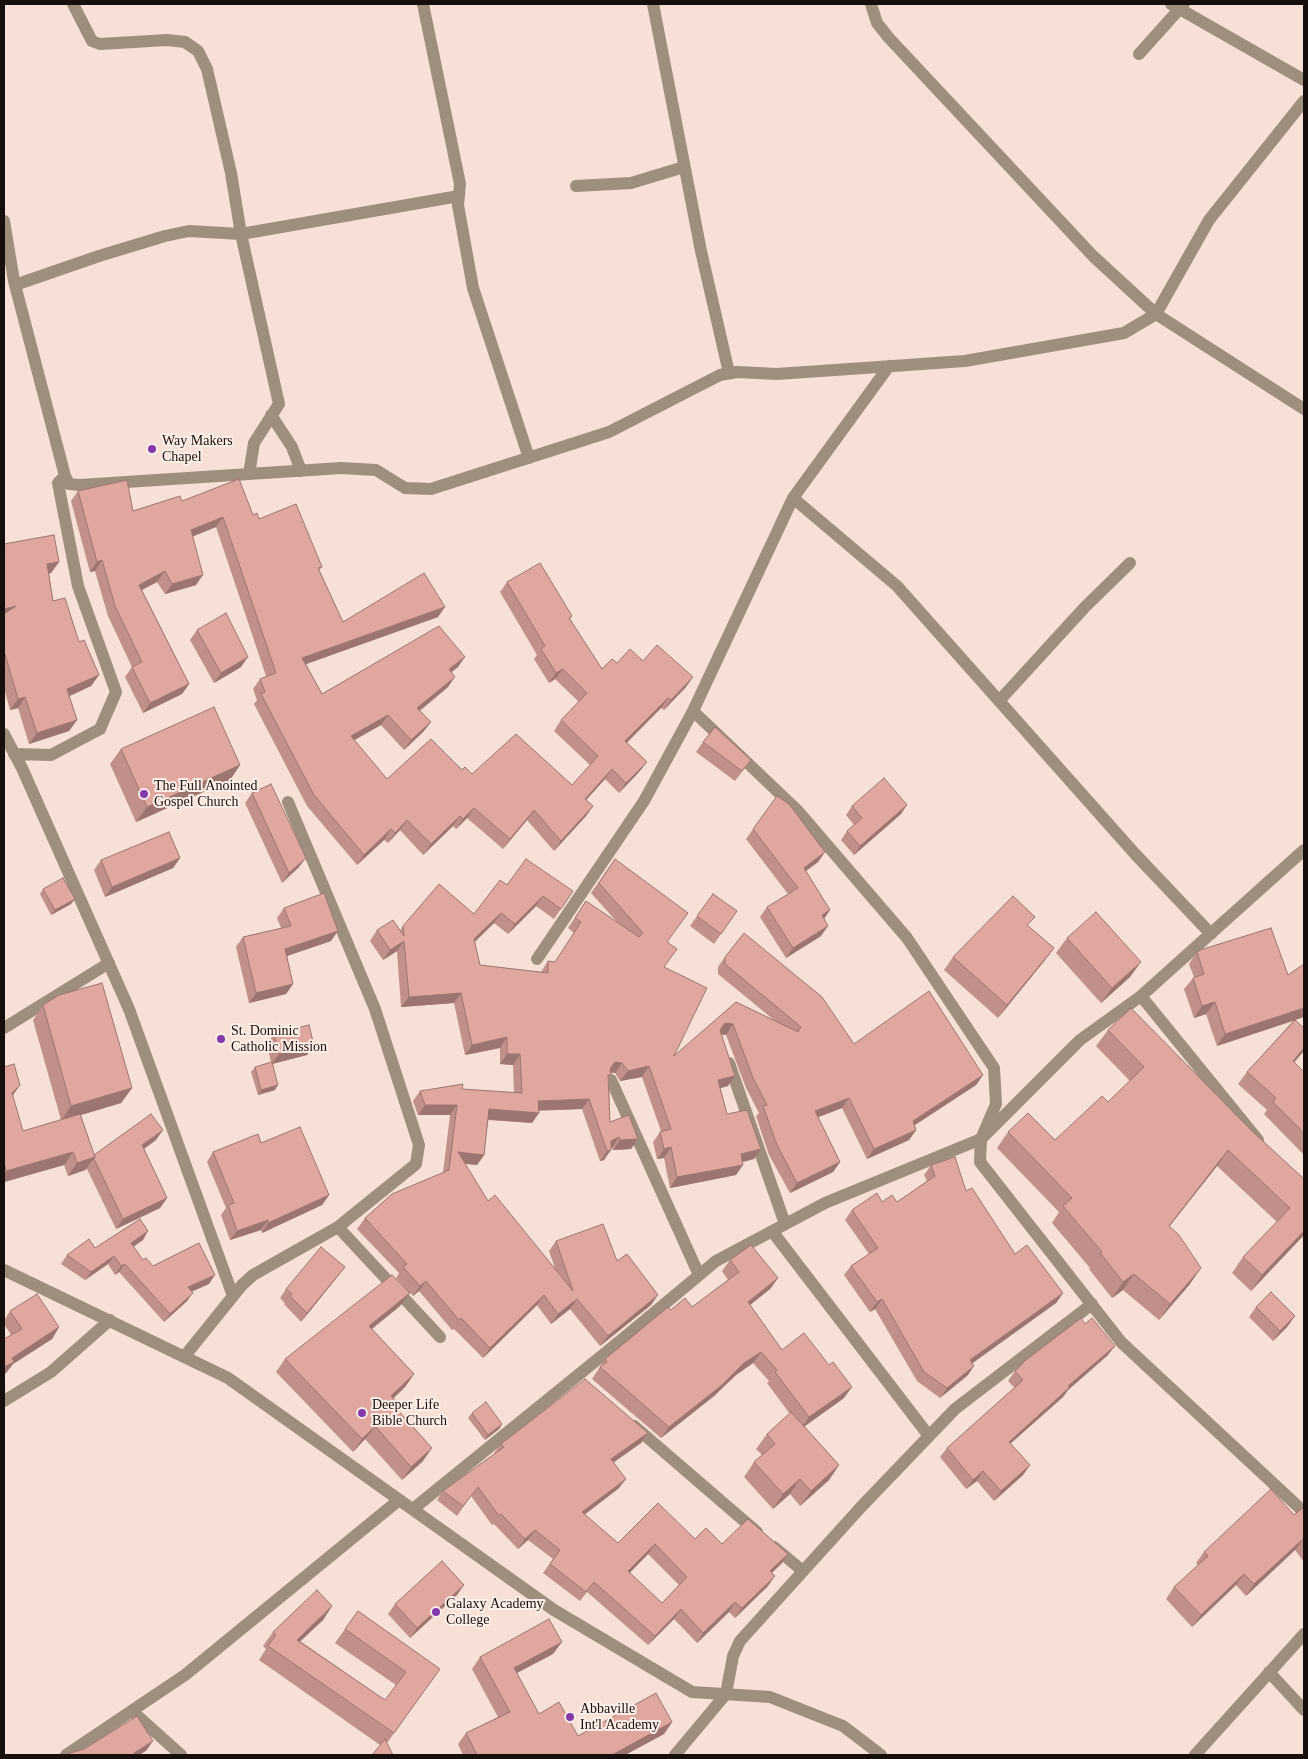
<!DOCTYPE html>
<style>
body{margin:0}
#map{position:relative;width:1308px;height:1759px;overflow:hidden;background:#f7e0d5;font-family:"Times New Roman",serif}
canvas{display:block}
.frame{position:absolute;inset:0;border:5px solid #170f0b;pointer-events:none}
</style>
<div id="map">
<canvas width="1308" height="1759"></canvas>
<div class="frame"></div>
</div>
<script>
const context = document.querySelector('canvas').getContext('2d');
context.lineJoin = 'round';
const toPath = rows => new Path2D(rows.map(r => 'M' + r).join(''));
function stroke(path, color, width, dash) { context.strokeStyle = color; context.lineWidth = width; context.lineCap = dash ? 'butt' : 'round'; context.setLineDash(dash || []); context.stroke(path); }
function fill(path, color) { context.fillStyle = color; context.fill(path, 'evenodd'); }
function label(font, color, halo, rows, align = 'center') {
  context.font = font + ' "Times New Roman",serif'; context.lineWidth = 4; context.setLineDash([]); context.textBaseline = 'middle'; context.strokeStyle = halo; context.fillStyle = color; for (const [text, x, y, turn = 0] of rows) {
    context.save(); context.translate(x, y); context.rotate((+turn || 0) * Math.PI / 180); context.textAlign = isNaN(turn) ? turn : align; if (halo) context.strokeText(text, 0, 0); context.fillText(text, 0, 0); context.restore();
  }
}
const minor = toPath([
 [73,4,92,41,100,44,167,40,185,42,198,51,207,69,231,173,241,234,279,404,254,443,249,474],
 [423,4,460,184,458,205,473,288,529,458],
 [653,4,701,251,729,373],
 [871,4,877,23,889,38,1093,256,1156,314,1304,409],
 [1171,4,1304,80],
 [1139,54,1184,4],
 [576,186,631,183,684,167],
 [4,221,14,281,65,476,69,484,80,485,341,468,376,470,405,488,431,489,609,432,720,375,737,372,777,374,965,361,1124,333,1156,314,1209,220,1304,101],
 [15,285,99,256,165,236,189,231,241,234,459,196],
 [271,415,292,447,301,471],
 [793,498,897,586,1136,855,1211,934],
 [999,701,1085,607,1130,563],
 [693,711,797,810,907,938,994,1068,996,1104,981,1139,980,1162,1121,1342,1304,1512],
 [4,734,22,768,129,1009,233,1296],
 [14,754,51,755,100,729,116,692,78,586,58,483,65,476],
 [537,959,644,801,693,711,793,498,889,366],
 [1141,996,1258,1140],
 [4,1028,109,963],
 [729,1063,785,1224],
 [611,1080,699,1275],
 [338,1227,440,1337],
 [772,1231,929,1436],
 [4,1270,228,1378,554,1610,692,1692,770,1697,843,1726,881,1755],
 [184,1357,242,1285,253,1275,338,1227,416,1164,419,1145,375,1009,288,802],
 [4,1401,51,1372,110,1320],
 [634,1426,757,1532],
 [413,1509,625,1337,716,1261,825,1203,981,1139,1080,1040,1141,996,1304,850],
 [774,1547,803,1571],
 [1269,1672,1304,1710],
 [132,1711,181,1755],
 [66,1755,185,1675,399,1500],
 [675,1755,726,1694,733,1656,740,1641,861,1507,955,1409,1092,1304],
 [1195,1755,1304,1634]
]);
const wall = toPath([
 [78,491,133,511,182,501,253,515,322,567,319,570,343,622,438,617,306,664,322,694,458,667,451,672,448,687,420,711,431,722,423,732,404,750,381,725,354,740,387,779,462,770,472,774,572,785,590,765,554,731,561,720,579,702,555,679,549,683,534,659,537,655,500,592,507,582,572,616,570,619,602,669,617,663,643,661,686,687,664,710,661,708,627,743,647,762,639,772,619,793,605,779,586,800,593,806,586,816,554,851,527,820,503,849,467,818,456,829,453,826,423,855,400,830,388,843,384,840,357,865,307,806,254,704,257,700,253,689,260,679,266,676,216,527,193,536,196,585,165,594,157,582,142,590,189,684,182,694,143,713,125,677,132,667,108,616,95,571,90,572,71,501],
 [4,544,59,562,51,573,49,573,53,601,99,675,91,686,69,696,77,720,69,731,29,744,18,708,10,710,4,688],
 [197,630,241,667,214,683,190,640],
 [703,742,751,760,735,781,696,752],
 [121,749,240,765,230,780,136,822,110,764],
 [252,793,299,867,282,883,245,803],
 [777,796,825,852,818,862,806,871,830,910,824,919,821,936,786,958,760,917,767,907,788,894,746,839],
 [852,806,901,814,854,855,841,840,847,831,854,825,846,815],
 [180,858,173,868,105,897,94,870,101,860],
 [615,859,668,942,664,967,674,1056,736,1002,774,1020,718,974,718,967,725,957,854,1044,983,1075,976,1085,914,1125,916,1130,909,1140,867,1159,842,1108,818,1117,840,1162,833,1172,790,1193,769,1155,756,1116,759,1113,746,1088,726,1035,721,1034,728,1086,720,1088,727,1114,761,1149,754,1159,743,1162,736,1175,670,1188,664,1158,657,1159,653,1142,660,1132,661,1131,642,1077,620,1081,615,1073,611,1073,611,1075,609,1079,610,1122,638,1139,631,1149,613,1150,612,1148,611,1148,604,1160,600,1161,582,1109,539,1110,532,1123,488,1120,484,1155,477,1165,465,1164,488,1201,555,1268,549,1251,556,1241,617,1261,651,1305,600,1346,570,1309,551,1324,537,1305,483,1358,454,1329,452,1330,419,1291,413,1296,396,1278,399,1273,357,1229,365,1218,443,1173,450,1115,418,1115,413,1101,420,1091,462,1089,514,1093,513,1065,500,1064,500,1048,465,1055,454,1003,401,1007,397,951,383,960,370,941,377,930,400,931,403,926,474,914,507,885,573,891,554,919,536,906,508,934,494,923,475,942,480,965,541,972,548,961,555,962,574,933,568,928,586,901,617,922,591,893],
 [43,889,71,904,51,915,40,894],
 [713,894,737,911,714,944,690,926],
 [284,908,331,941,287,956,293,984,286,994,249,1003,236,947,243,937,281,928,277,918],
 [1028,927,1054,948,1045,960,998,1018,944,970,953,957],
 [1067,938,1130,977,1101,1003,1056,953],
 [1197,952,1288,975,1304,1017,1295,1020,1304,1051,1294,1062,1304,1072,1304,1155,1264,1114,1267,1110,1238,1084,1247,1072,1293,1021,1217,1046,1206,1014,1194,1018,1184,989,1194,977,1189,964],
 [43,1005,132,1088,121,1103,81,1115,94,1155,156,1140,144,1149,167,1198,160,1208,116,1229,87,1169,85,1170,68,1176,64,1165,4,1182,4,1067,20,1085,12,1096,23,1131,61,1120,33,1020],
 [1108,1030,1252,1131,1304,1179,1304,1235,1251,1291,1232,1273,1243,1257,1277,1222,1217,1166,1169,1227,1190,1284,1159,1320,1123,1290,1112,1298,1089,1269,1090,1268,1052,1223,1059,1212,997,1148,1008,1132,1055,1140,1108,1102,1130,1081,1096,1046],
 [274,1034,307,1055,272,1064,275,1090,258,1095,251,1072,255,1067,271,1062,267,1044],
 [261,1143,329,1195,322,1205,262,1233,261,1230,230,1240,221,1215,226,1208,207,1162,213,1152],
 [931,1165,966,1191,1015,1254,1063,1293,1056,1303,972,1363,968,1375,940,1398,917,1381,875,1309,870,1312,844,1275,851,1266,869,1254,845,1220,852,1210,882,1202,897,1202,927,1181,924,1175],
 [143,1240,133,1246,143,1260,153,1266,209,1284,192,1291,187,1301,164,1322,119,1272,115,1275,108,1264,85,1280,61,1264,67,1255,95,1248],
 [730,1260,778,1278,770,1289,750,1305,782,1350,844,1398,804,1426,839,1465,829,1480,800,1506,790,1494,773,1509,744,1477,754,1462,762,1455,756,1449,767,1434,790,1414,767,1383,769,1381,753,1363,736,1375,714,1396,661,1438,592,1379,605,1359,671,1310,692,1307,728,1280,722,1271],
 [345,1267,338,1276,301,1322,284,1304,285,1303,280,1298,286,1289],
 [400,1306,372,1329,414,1374,405,1387,393,1399,396,1407,423,1461,402,1480,365,1439,353,1452,276,1372,285,1359],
 [1256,1307,1288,1326,1273,1341,1249,1317],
 [10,1311,59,1327,52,1339,13,1364,6,1373,4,1374,4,1339,11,1335,4,1324,4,1321],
 [1108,1355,1068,1390,1063,1397,1010,1444,1030,1465,1023,1475,994,1501,977,1481,966,1489,940,1457,947,1448,1015,1388,1008,1381,1015,1371],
 [472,1413,502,1424,499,1429,485,1440,468,1418],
 [648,1433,641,1443,614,1462,619,1488,584,1515,618,1543,695,1539,722,1544,788,1554,782,1563,772,1573,768,1586,735,1618,729,1612,697,1643,674,1619,648,1645,587,1592,580,1601,543,1573,553,1559,528,1540,518,1549,494,1524,492,1525,471,1496,457,1516,437,1500,443,1491,495,1454,494,1453,501,1444],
 [648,1554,679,1585,662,1603,630,1573],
 [1304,1507,1304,1562,1295,1550,1246,1596,1236,1585,1192,1627,1166,1599,1174,1587,1198,1565,1196,1563,1204,1552,1294,1515],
 [457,1595,410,1638,388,1614,395,1604],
 [332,1606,323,1620,300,1641,385,1700,396,1685,335,1643,358,1611,440,1669,387,1743,380,1745,259,1660,266,1649,263,1646,273,1632],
 [553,1654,517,1673,539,1714,578,1736,672,1722,664,1734,625,1755,463,1755,458,1744,466,1733,498,1717,472,1669,480,1657]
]);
const shadedWall = toPath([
 [223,517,216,527,184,540,191,530],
 [102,560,95,571,90,572,97,562],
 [59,562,51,573,39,575,47,564],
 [165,571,157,582,132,595,139,585],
 [203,575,196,585,165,594,172,584],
 [16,606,4,618,4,609],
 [445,607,438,617,295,668,302,658],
 [248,657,241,667,214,683,221,673],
 [465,657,458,667,442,680,449,669],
 [563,669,555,679,549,683,556,673],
 [99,675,91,686,59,701,67,689],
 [455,677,448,687,410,718,417,708],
 [693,677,686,687,664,710,671,700],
 [189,684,182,694,143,713,150,703],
 [25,697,18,708,10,710,18,699],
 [668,698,661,708,618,751,625,741],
 [388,715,381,725,344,746,351,736],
 [77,720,69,731,29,744,37,733],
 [431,722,423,732,404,750,411,740],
 [647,762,639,772,619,793,626,783],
 [240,765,230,780,136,822,147,807],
 [612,769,605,779,578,809,585,799],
 [907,805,901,814,854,855,860,846],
 [593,806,586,816,554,851,561,841],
 [474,808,467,818,456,829,463,819],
 [534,810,527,820,503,849,510,839],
 [460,816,453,826,423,855,431,844],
 [407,820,400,830,388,843,395,833],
 [391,829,384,840,357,865,364,855],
 [825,852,818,862,796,878,804,868],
 [180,858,173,868,105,897,112,887],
 [306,858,299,867,282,883,289,873],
 [543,896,536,906,508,934,515,924],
 [75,899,71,904,51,915,55,910],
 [830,910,823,920,822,915],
 [501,913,494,923,467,949,474,939],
 [828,926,821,936,786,958,793,948],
 [338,931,331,941,278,959,285,949],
 [404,941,397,951,383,960,390,950],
 [1054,948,1045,960,998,1018,1007,1005],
 [1141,962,1130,977,1101,1003,1112,988],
 [293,984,286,994,249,1003,256,993],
 [461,993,454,1003,401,1007,409,997],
 [1215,1002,1206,1014,1194,1018,1202,1006],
 [1304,1008,1304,1017,1217,1046,1225,1034],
 [725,1023,733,1024,726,1035,718,1034],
 [507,1037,500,1048,465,1055,472,1045],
 [314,1046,307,1055,272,1064,279,1054],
 [1304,1048,1304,1051,1284,1074,1293,1061],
 [507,1054,520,1054,513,1065,500,1064],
 [615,1062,622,1063,615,1073,608,1072],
 [649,1066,642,1077,620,1081,628,1071],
 [983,1075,976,1085,906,1131,913,1121],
 [735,1076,728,1086,711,1091,718,1080],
 [20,1085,11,1098,12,1093],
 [278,1085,275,1090,258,1095,261,1090],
 [132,1088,121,1103,61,1121,71,1106],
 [849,1098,842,1108,808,1121,815,1111],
 [589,1099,582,1109,531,1111,538,1101],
 [425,1105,457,1105,450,1115,418,1115],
 [489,1109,539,1113,532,1123,482,1119],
 [163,1130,156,1140,135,1155,142,1145],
 [916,1130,909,1140,867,1159,874,1149],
 [619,1137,612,1148,606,1150,611,1141],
 [638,1139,631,1149,613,1150,620,1140],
 [671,1147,664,1158,657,1159,664,1149],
 [761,1149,754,1159,734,1164,741,1154],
 [611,1150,604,1160,600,1161,607,1151],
 [1228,1150,1217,1166,1157,1242,1169,1226],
 [73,1152,64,1165,4,1182,4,1175,6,1171],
 [458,1152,484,1155,477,1165,451,1162],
 [95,1157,85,1170,68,1176,77,1163],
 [840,1162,833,1172,790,1193,797,1183],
 [743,1165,736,1175,670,1188,677,1177],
 [329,1195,322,1205,262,1233,268,1223],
 [167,1198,160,1208,116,1229,123,1219],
 [268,1220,261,1230,230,1240,237,1231],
 [148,1231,143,1240,126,1252,131,1243],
 [1304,1231,1304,1235,1251,1291,1262,1275],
 [114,1256,108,1264,85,1280,91,1272],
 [125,1264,119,1272,115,1275,121,1266],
 [345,1267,338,1276,301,1322,307,1313],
 [1201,1268,1190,1284,1159,1320,1170,1304],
 [1134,1274,1123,1290,1112,1298,1123,1282],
 [215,1275,209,1284,182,1296,188,1287],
 [778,1278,770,1289,740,1313,748,1302],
 [426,1281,419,1291,413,1296,420,1286],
 [193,1293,187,1301,164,1322,170,1314],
 [410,1293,400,1306,359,1339,369,1326],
 [1063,1293,1056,1303,963,1370,970,1360],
 [544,1295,537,1305,483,1358,490,1348],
 [658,1295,651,1305,600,1346,608,1336],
 [577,1299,570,1309,551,1324,558,1314],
 [882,1299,875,1309,870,1312,877,1302],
 [1295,1316,1288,1326,1273,1341,1280,1331],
 [59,1327,52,1339,13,1364,6,1373,4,1374,4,1367,12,1358],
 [1115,1346,1108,1355,1068,1390,1063,1397,1002,1451,1009,1442,1068,1386],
 [761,1352,753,1363,736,1375,714,1396,661,1438,669,1427,744,1363],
 [974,1366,968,1375,940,1398,947,1388],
 [414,1374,405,1387,381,1409,391,1396],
 [852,1387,844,1398,801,1429,809,1417],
 [502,1424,499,1429,485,1440,488,1435],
 [375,1426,365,1439,353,1452,362,1439],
 [648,1433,641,1443,604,1469,611,1459],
 [432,1448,423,1461,402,1480,411,1467],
 [839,1465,829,1480,800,1506,811,1491],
 [1030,1465,1023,1475,994,1501,1001,1491],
 [983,1471,977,1481,966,1489,973,1480],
 [626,1479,619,1488,575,1522,582,1512],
 [800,1479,790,1494,773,1509,783,1494],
 [535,1530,528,1540,518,1549,525,1539],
 [1303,1539,1295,1550,1246,1596,1254,1584],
 [655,1544,648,1554,621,1581,628,1571],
 [788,1554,782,1563,763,1581,770,1571],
 [1244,1574,1236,1585,1192,1627,1201,1615],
 [775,1576,768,1586,735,1618,742,1608],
 [464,1585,457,1595,410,1638,417,1628],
 [735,1602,729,1612,697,1643,703,1633],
 [332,1606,323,1620,288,1653,297,1640],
 [681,1609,674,1619,648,1645,655,1636],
 [562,1642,553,1654,505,1679,514,1668],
 [672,1722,664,1734,625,1755,612,1755],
 [153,1741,146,1751,139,1755,132,1755,134,1753]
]);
const building = toPath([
 [239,479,253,515,257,513,259,519,296,504,322,567,318,568,343,622,424,573,445,607,302,658,322,694,439,626,465,657,449,669,455,677,417,708,431,722,411,740,388,715,351,736,387,779,431,739,462,770,465,767,472,774,516,734,572,785,598,756,561,720,587,693,563,669,556,673,541,649,545,646,507,582,540,563,572,616,569,618,602,669,612,659,617,663,630,649,643,661,657,645,693,677,671,700,668,698,625,741,647,762,626,783,612,769,585,799,593,806,561,841,534,810,510,839,474,808,463,819,460,816,431,844,407,820,395,833,391,829,364,855,314,795,261,694,265,692,260,679,276,673,223,517,191,530,203,575,172,584,165,571,139,585,189,684,150,703,132,667,142,662,115,606,102,560,97,562,78,491,127,480,133,511,180,496,182,501,239,479],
 [54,535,59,562,47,564,53,601,65,598,79,642,84,640,99,675,67,689,77,720,37,733,25,697,18,699,5,654,4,655,4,614,16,606,4,609,4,544,54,535],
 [226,613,248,657,221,673,197,630,226,613],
 [214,707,240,765,147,807,121,749,214,707],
 [715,727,751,760,742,771,703,742,715,727],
 [884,778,907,805,860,846,847,831,862,818,852,806,884,778],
 [271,784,306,858,289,873,252,793,271,784],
 [777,796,789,804,825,852,804,868,830,910,822,915,828,926,793,948,767,907,798,888,753,829,777,796],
 [169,832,180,858,112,887,101,860,169,832],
 [526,859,573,891,561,909,543,896,515,924,501,913,474,939,480,965,548,973,548,961,555,962,581,922,575,918,586,901,639,937,643,933,599,883,615,859,688,913,667,942,677,949,664,967,707,988,674,1056,736,1002,798,1032,801,1027,725,964,725,957,744,933,822,997,854,1044,929,991,983,1075,913,1121,916,1130,874,1149,849,1098,815,1111,840,1162,797,1183,777,1145,763,1106,767,1105,753,1078,733,1024,725,1023,720,1030,735,1076,718,1080,727,1114,747,1110,761,1149,741,1154,743,1165,677,1177,671,1147,664,1149,660,1132,671,1129,649,1066,628,1071,622,1063,615,1062,610,1069,611,1075,608,1075,610,1122,629,1115,638,1139,620,1140,619,1137,611,1141,611,1150,607,1151,589,1099,538,1101,539,1113,489,1109,484,1155,458,1152,488,1201,495,1195,573,1291,556,1241,603,1224,617,1261,627,1254,658,1295,608,1336,577,1299,558,1314,544,1295,490,1348,461,1318,459,1320,426,1281,420,1286,403,1267,407,1264,365,1218,392,1194,449,1170,457,1105,425,1105,420,1091,463,1084,462,1089,522,1093,520,1054,507,1054,507,1037,472,1045,461,993,409,997,404,941,390,950,377,930,393,920,404,936,403,926,439,884,474,914,500,880,507,885,526,859],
 [63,878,75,899,55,910,43,889,63,878],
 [324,893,338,931,285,949,293,984,256,993,243,937,291,926,284,908,324,893],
 [713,894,737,911,721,934,697,916,713,894],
 [1013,896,1035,917,1027,925,1054,948,1007,1005,953,957,1013,896],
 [1096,912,1141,962,1112,988,1067,938,1096,912],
 [1271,928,1288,975,1304,964,1304,1008,1225,1034,1215,1002,1202,1006,1193,978,1204,974,1197,952,1200,950,1271,928],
 [102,983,132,1088,71,1106,43,1005,59,995,102,983],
 [1131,1008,1252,1131,1304,1179,1304,1231,1262,1275,1243,1257,1290,1208,1228,1150,1169,1226,1179,1235,1201,1268,1170,1304,1134,1274,1123,1282,1100,1253,1102,1252,1063,1206,1072,1198,1008,1132,1028,1113,1055,1140,1102,1096,1108,1102,1144,1067,1108,1030,1131,1008],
 [1295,1020,1304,1028,1304,1048,1293,1061,1304,1072,1304,1133,1273,1102,1276,1098,1247,1072,1295,1020],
 [309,1025,314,1046,279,1054,274,1034,309,1025],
 [272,1062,278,1085,261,1090,255,1067,272,1062],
 [14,1064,20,1085,12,1093,23,1131,80,1114,95,1157,77,1163,73,1152,6,1171,4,1162,4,1067,14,1064],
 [151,1114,163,1130,142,1145,167,1198,123,1219,94,1159,95,1157,94,1155,151,1114],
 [300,1127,329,1195,268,1223,268,1220,237,1231,228,1205,234,1203,213,1152,258,1134,261,1143,300,1127],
 [955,1157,966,1191,972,1188,1015,1254,1027,1245,1063,1293,970,1360,974,1366,947,1388,924,1372,882,1299,877,1302,851,1266,878,1248,852,1210,877,1193,882,1202,892,1195,897,1202,935,1176,931,1165,955,1157],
 [140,1219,148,1231,131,1243,143,1260,146,1258,153,1266,199,1243,215,1275,188,1287,193,1293,170,1314,125,1264,121,1266,114,1256,91,1272,67,1255,89,1239,95,1248,140,1219],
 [751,1245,778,1278,748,1302,782,1350,804,1333,829,1365,833,1362,852,1387,809,1417,775,1372,777,1370,761,1352,744,1363,722,1385,669,1427,600,1367,607,1362,605,1359,668,1307,671,1310,685,1298,692,1307,739,1272,730,1260,751,1245],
 [321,1247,345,1267,307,1313,290,1296,292,1294,286,1289,321,1247],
 [392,1275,410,1293,369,1326,414,1374,391,1396,398,1404,395,1407,432,1448,411,1467,375,1426,362,1439,285,1359,392,1275],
 [1271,1292,1295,1316,1280,1331,1256,1307,1271,1292],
 [37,1294,59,1327,12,1358,14,1362,4,1367,4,1339,22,1329,10,1311,37,1294],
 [1081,1318,1085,1324,1092,1318,1115,1346,1068,1386,1070,1387,1009,1442,1030,1465,1001,1491,983,1471,973,1480,947,1448,1023,1380,1015,1371,1026,1360,1081,1318],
 [585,1379,648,1433,611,1459,626,1479,582,1512,618,1543,658,1503,695,1539,706,1528,722,1544,748,1519,788,1554,770,1571,775,1576,742,1608,735,1602,703,1633,681,1609,655,1636,594,1582,586,1592,550,1564,560,1550,535,1530,525,1539,501,1514,499,1516,478,1487,463,1506,443,1491,504,1447,501,1444,585,1379],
 [655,1544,687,1577,662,1603,628,1571,655,1544],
 [486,1402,502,1424,488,1435,472,1413,486,1402],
 [791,1412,839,1465,811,1491,800,1479,783,1494,754,1462,775,1444,767,1434,791,1412],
 [1271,1489,1294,1515,1304,1507,1304,1540,1303,1539,1254,1584,1244,1574,1201,1615,1174,1587,1208,1556,1204,1552,1271,1489],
 [442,1561,464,1585,417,1628,395,1604,442,1561],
 [317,1590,332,1606,297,1640,385,1700,406,1672,345,1629,358,1611,440,1669,394,1733,268,1646,276,1635,273,1632,317,1590],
 [549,1619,562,1642,514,1668,539,1714,559,1702,578,1736,656,1693,672,1722,612,1755,477,1755,466,1733,510,1712,480,1657,549,1619],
 [137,1716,153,1741,134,1753,135,1755,67,1755,70,1753,84,1749,137,1716],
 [385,1739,393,1755,372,1755,385,1739]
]);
const markers = [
 [152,449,5,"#8139ab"],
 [144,794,5,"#8139ab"],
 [221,1039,5,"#8139ab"],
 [362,1413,5,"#8139ab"],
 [436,1612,5,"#8139ab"],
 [570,1717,5,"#8139ab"]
];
const poiNames = [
 ["Way Makers",162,441],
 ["Chapel",162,457],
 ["The Full Anointed",154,786],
 ["Gospel Church",154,802],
 ["St. Dominic",231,1031],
 ["Catholic Mission",231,1047],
 ["Deeper Life",372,1405],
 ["Bible Church",372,1421],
 ["Galaxy Academy",446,1604],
 ["College",446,1620],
 ["Abbaville",580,1709],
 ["Int'l Academy",580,1725]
];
stroke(minor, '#9e8e7e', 12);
fill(wall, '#c1908a');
fill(shadedWall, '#9d7570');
fill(building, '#e0a7a0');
stroke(building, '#9d7570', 1);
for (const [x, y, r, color] of markers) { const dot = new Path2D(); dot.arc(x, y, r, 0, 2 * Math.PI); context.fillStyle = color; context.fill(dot); stroke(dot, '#fdefe8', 2); }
label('14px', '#170f0b', '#fdefe8', poiNames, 'left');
</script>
